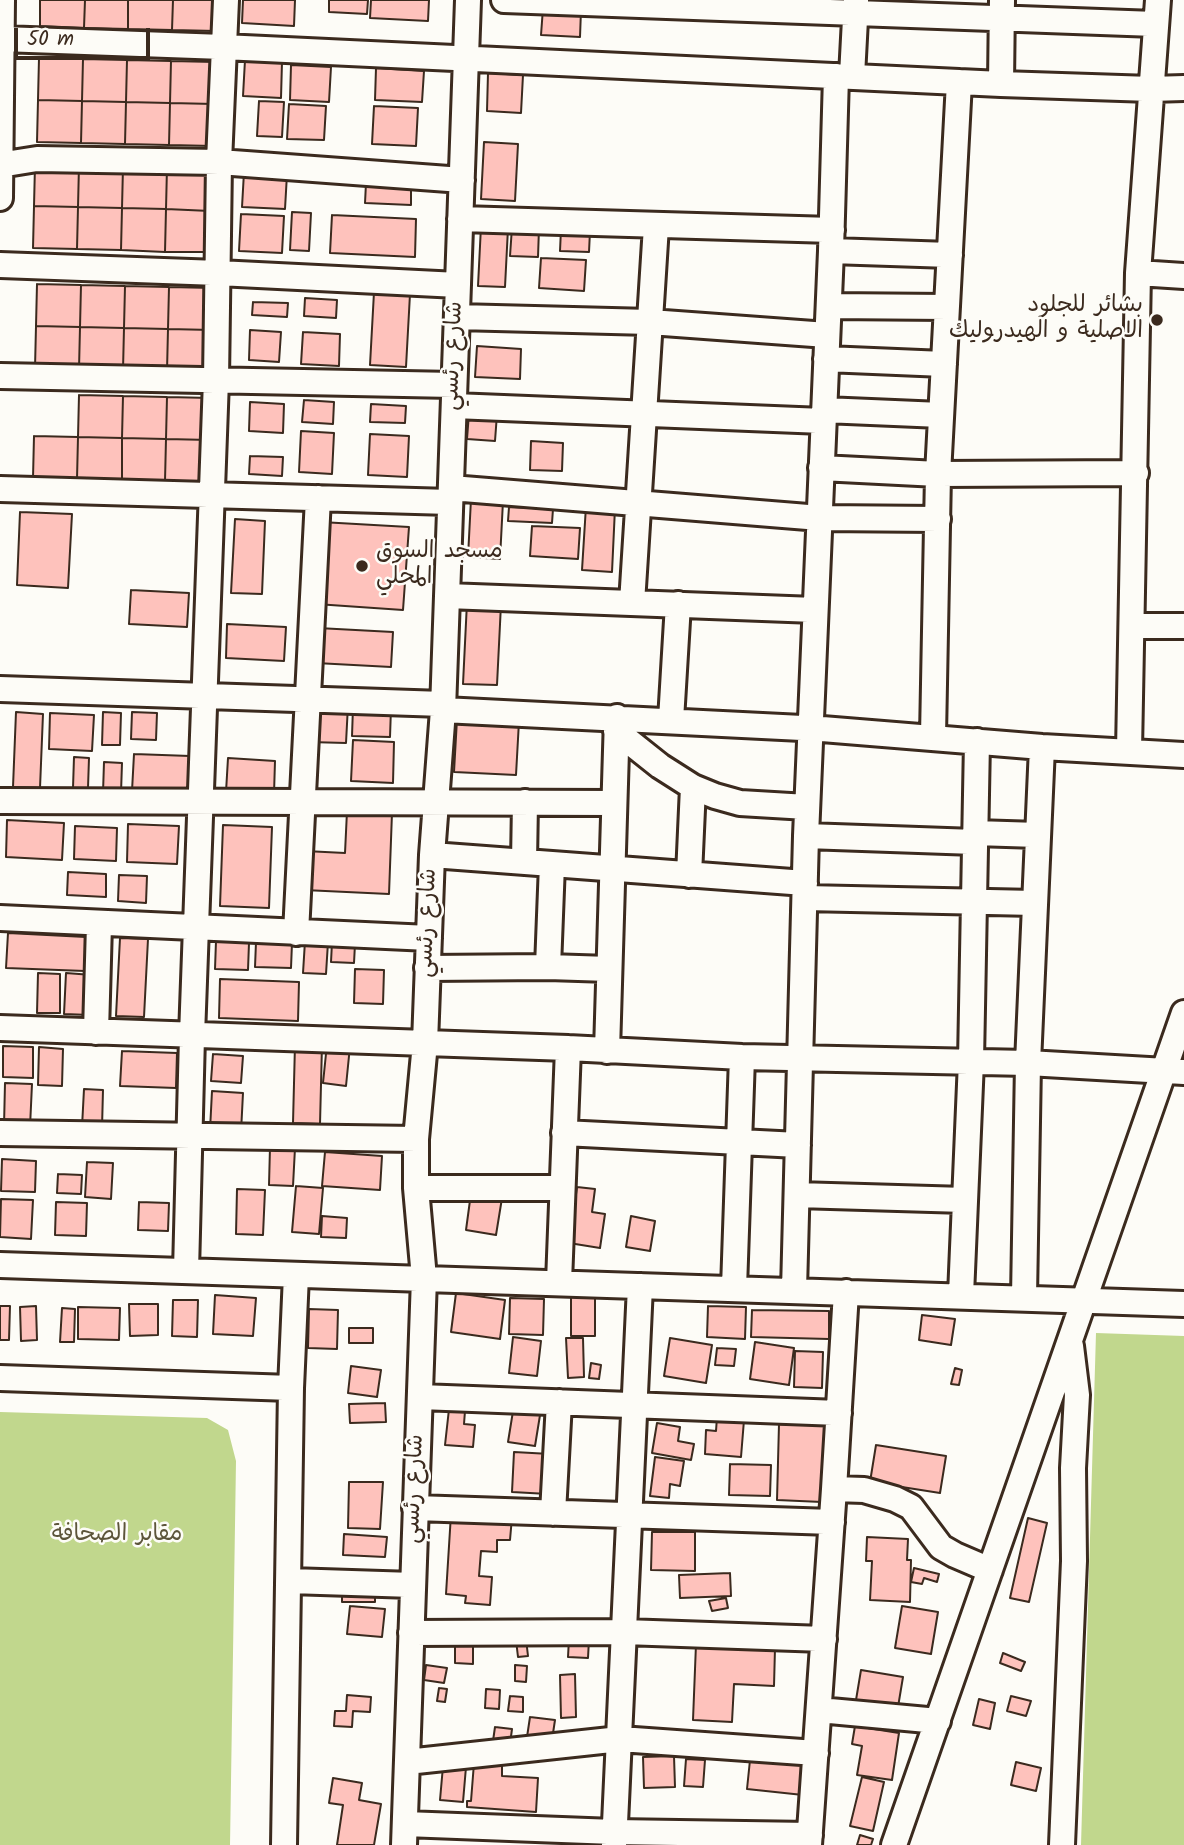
<!DOCTYPE html>
<meta charset="utf-8">
<style>
body{margin:0}
#map{position:relative;width:1184px;height:1845px;overflow:hidden;background:#fdfcf7;font-family:Kalam,sans-serif}
canvas{display:block}
.scale{position:absolute;left:14px;top:28px;width:136px;height:32px;box-sizing:border-box;border:4px solid #3b2a1e;border-top:0;padding-left:9px;font-size:21px;line-height:24px;white-space:nowrap;color:#3b2a1e;-webkit-text-stroke:5px #fdfcf7;paint-order:stroke}
</style>
<div id="map">
<canvas width="1184" height="1845"></canvas>
<div class="scale">50 m</div>
</div>
<script>
const context = document.querySelector('canvas').getContext('2d');
context.lineJoin = 'round';
function fill(path, color) { context.fillStyle = color; context.fill(path, 'evenodd'); }
const toPath = rows => new Path2D(rows.map(r => 'M' + r).join(''));
function stroke(path, color, width, dash) { context.strokeStyle = color; context.lineWidth = width; context.lineCap = dash ? 'butt' : 'round'; context.setLineDash(dash || []); context.stroke(path); }
function label(font, color, halo, rows, align = 'center') {
  context.font = font + ' Kalam,"Playpen Sans Arabic",sans-serif'; context.lineWidth = 5; context.setLineDash([]); context.textBaseline = 'middle'; context.strokeStyle = halo; context.fillStyle = color; for (const [text, x, y, turn = 0] of rows) {
    context.save(); context.translate(x, y); context.rotate((+turn || 0) * Math.PI / 180); context.textAlign = isNaN(turn) ? turn : align; if (halo) context.strokeText(text, 0, 0); context.fillText(text, 0, 0); context.restore();
  }
}
const green = toPath([
 [1096,1333,1184,1336,1184,1845,1081,1845],
 [0,1412,207,1418,228,1430,236,1461,230,1845,0,1845]
]);
const building = toPath([
 [40,0,85,0,84,28,40,26,40,0],
 [85,0,128,0,128,29,84,28,85,0],
 [128,0,173,0,172,30,128,29,128,0],
 [173,0,217,0,216,31,172,30,173,0],
 [243,0,295,0,294,26,242,23,243,0],
 [329,0,368,0,367,14,329,12,329,0],
 [371,0,429,0,428,21,370,18,371,0],
 [543,8,581,10,580,37,541,35,543,8],
 [39,58,83,59,82,101,38,100,39,58],
 [83,59,127,60,126,102,82,101,83,59],
 [127,60,171,61,170,103,126,102,127,60],
 [245,60,282,62,281,98,243,96,245,60],
 [171,61,215,62,214,104,170,103,171,61],
 [291,65,331,67,329,102,290,100,291,65],
 [376,68,424,71,422,102,375,100,376,68],
 [488,73,523,75,521,113,487,111,488,73],
 [38,100,82,101,81,143,37,142,38,100],
 [82,101,126,102,125,144,81,143,82,101],
 [259,101,284,102,282,137,257,136,259,101],
 [126,102,170,103,169,145,125,144,126,102],
 [170,103,214,104,213,146,169,145,170,103],
 [289,104,326,106,324,140,287,139,289,104],
 [374,106,418,108,416,146,372,144,374,106],
 [484,142,518,144,515,201,481,199,484,142],
 [35,165,79,165,78,207,34,206,35,165],
 [79,165,123,167,122,208,78,207,79,165],
 [123,167,167,167,166,209,122,208,123,167],
 [167,167,211,169,210,211,166,209,167,167],
 [244,172,287,174,285,209,242,207,244,172],
 [366,183,411,186,411,205,365,203,366,183],
 [34,206,78,207,77,249,33,248,34,206],
 [78,207,122,208,121,250,77,249,78,207],
 [122,208,166,209,165,252,121,250,122,208],
 [166,209,210,211,209,252,165,252,166,209],
 [292,212,311,213,309,251,290,250,292,212],
 [241,214,284,216,282,253,239,251,241,214],
 [332,215,416,219,415,257,330,253,332,215],
 [481,226,508,228,505,287,478,286,481,226],
 [512,227,539,228,538,257,510,256,512,227],
 [561,229,590,231,589,252,560,251,561,229],
 [541,258,586,260,584,291,539,288,541,258],
 [37,284,81,285,80,327,36,326,37,284],
 [81,285,125,286,124,328,80,327,81,285],
 [125,286,169,287,168,329,124,328,125,286],
 [169,287,213,288,212,330,168,329,169,287],
 [374,292,410,294,406,367,370,365,374,292],
 [305,298,337,300,336,318,304,316,305,298],
 [253,302,288,303,287,317,252,315,253,302],
 [36,326,80,327,79,369,35,368,36,326],
 [80,327,124,328,123,370,79,369,80,327],
 [124,328,168,329,167,371,123,370,124,328],
 [168,329,212,330,211,372,167,371,168,329],
 [250,330,281,332,279,362,249,360,250,330],
 [303,332,340,334,339,366,301,364,303,332],
 [477,346,521,349,520,379,475,377,477,346],
 [79,395,123,396,122,438,78,437,79,395],
 [123,396,167,397,166,439,122,438,123,396],
 [167,397,211,398,210,440,166,439,167,397],
 [304,400,334,402,333,424,302,422,304,400],
 [250,402,284,404,283,433,249,431,250,402],
 [371,404,406,406,405,423,370,422,371,404],
 [469,413,497,414,495,441,467,439,469,413],
 [301,431,334,433,332,474,299,472,301,431],
 [370,434,409,436,407,477,368,475,370,434],
 [34,436,78,437,77,479,33,478,34,436],
 [78,437,122,438,122,480,77,479,78,437],
 [122,438,166,439,165,481,122,480,122,438],
 [166,439,210,440,209,482,165,481,166,439],
 [531,441,563,443,562,471,530,470,531,441],
 [250,456,283,457,282,476,249,474,250,456],
 [471,499,503,501,500,559,468,557,471,499],
 [586,506,615,508,612,572,582,570,586,506],
 [509,507,553,509,552,523,508,521,509,507],
 [20,512,72,514,68,588,17,585,20,512],
 [235,519,265,521,262,594,231,593,235,519],
 [321,522,409,527,403,610,316,604,321,522],
 [532,526,580,528,578,559,530,556,532,526],
 [131,590,189,593,187,627,129,624,131,590],
 [467,602,501,604,497,685,463,684,467,602],
 [227,624,286,627,284,661,226,658,227,624],
 [318,628,393,632,391,667,316,663,318,628],
 [311,704,348,705,346,743,309,742,311,704],
 [353,707,391,708,390,737,352,736,353,707],
 [16,712,43,714,40,788,13,787,16,712],
 [103,712,121,713,120,745,102,745,103,712],
 [132,712,157,713,156,740,131,739,132,712],
 [50,713,94,715,92,751,49,749,50,713],
 [457,719,519,721,516,775,454,772,457,719],
 [353,740,394,742,393,783,351,781,353,740],
 [134,754,190,756,189,794,132,791,134,754],
 [74,757,89,758,88,788,73,788,74,757],
 [228,758,275,761,274,794,226,792,228,758],
 [104,762,122,763,121,793,103,793,104,762],
 [347,811,392,813,389,894,304,890,305,851,345,853,347,811],
 [7,820,64,823,62,860,6,857,7,820],
 [128,824,179,826,177,864,127,862,128,824],
 [223,825,272,827,269,908,220,906,223,825],
 [75,826,117,828,116,861,74,859,75,826],
 [68,872,106,874,106,897,67,895,68,872],
 [119,875,147,876,146,903,118,901,119,875],
 [8,933,86,937,85,971,6,968,8,933],
 [120,938,148,939,144,1017,116,1016,120,938],
 [216,941,249,943,248,970,215,969,216,941],
 [305,941,328,942,326,974,303,973,305,941],
 [256,942,292,943,291,968,255,967,256,942],
 [332,942,355,944,354,963,331,962,332,942],
 [355,969,384,970,383,1004,354,1003,355,969],
 [38,973,60,974,60,1013,37,1013,38,973],
 [66,973,92,975,90,1015,64,1014,66,973],
 [220,979,299,982,298,1021,219,1018,220,979],
 [295,1044,322,1045,320,1124,293,1123,295,1044],
 [327,1044,350,1046,346,1086,323,1083,327,1044],
 [3,1046,33,1047,33,1078,3,1077,3,1046],
 [39,1047,63,1049,62,1086,38,1085,39,1047],
 [122,1051,177,1053,176,1088,120,1086,122,1051],
 [213,1054,243,1056,241,1083,211,1081,213,1054],
 [5,1083,32,1084,30,1127,4,1126,5,1083],
 [84,1089,103,1090,102,1128,82,1127,84,1089],
 [212,1091,243,1093,241,1132,210,1130,212,1091],
 [270,1147,295,1148,293,1186,269,1185,270,1147],
 [325,1152,382,1156,380,1190,322,1186,325,1152],
 [2,1159,36,1161,35,1192,1,1191,2,1159],
 [87,1162,113,1163,111,1199,85,1197,87,1162],
 [58,1174,82,1175,81,1194,57,1193,58,1174],
 [296,1186,323,1188,319,1234,292,1232,296,1186],
 [577,1187,595,1189,592,1212,605,1214,600,1248,569,1243,577,1187],
 [237,1189,265,1190,263,1235,236,1234,237,1189],
 [471,1193,502,1198,496,1235,466,1230,471,1193],
 [1,1199,33,1200,31,1239,0,1237,1,1199],
 [56,1202,87,1203,86,1236,55,1235,56,1202],
 [139,1202,169,1203,168,1231,138,1230,139,1202],
 [322,1216,347,1218,346,1238,321,1237,322,1216],
 [631,1216,655,1221,650,1251,626,1247,631,1216],
 [456,1293,505,1300,500,1339,451,1332,456,1293],
 [215,1295,256,1298,253,1336,213,1334,215,1295],
 [571,1296,595,1296,595,1336,571,1336,571,1296],
 [510,1298,544,1299,543,1335,509,1334,510,1298],
 [173,1300,198,1300,197,1337,172,1336,173,1300],
 [129,1304,158,1304,158,1335,130,1336,129,1304],
 [0,1306,10,1306,9,1340,0,1340,0,1306],
 [36,1306,37,1340,21,1341,20,1307,36,1306],
 [708,1306,746,1307,745,1339,707,1337,708,1306],
 [78,1307,120,1308,119,1340,78,1339,78,1307],
 [62,1308,75,1309,74,1342,60,1342,62,1308],
 [309,1309,338,1310,337,1349,308,1348,309,1309],
 [752,1310,829,1311,829,1339,751,1337,752,1310],
 [922,1315,955,1319,951,1345,919,1340,922,1315],
 [349,1328,373,1328,373,1343,349,1343,349,1328],
 [513,1337,541,1341,537,1376,509,1373,513,1337],
 [566,1338,583,1338,584,1377,568,1378,566,1338],
 [670,1338,712,1345,706,1383,664,1376,670,1338],
 [755,1342,794,1348,789,1385,750,1379,755,1342],
 [717,1348,736,1349,734,1366,715,1365,717,1348],
 [795,1351,823,1352,822,1388,794,1387,795,1351],
 [591,1363,601,1365,599,1379,589,1378,591,1363],
 [351,1366,381,1370,377,1397,348,1393,351,1366],
 [955,1368,962,1370,959,1385,951,1384,955,1368],
 [385,1403,386,1422,350,1423,349,1404,385,1403],
 [514,1405,541,1409,535,1446,508,1442,514,1405],
 [449,1409,465,1411,464,1424,475,1425,473,1447,445,1445,449,1409],
 [717,1417,744,1420,741,1457,705,1454,706,1430,716,1431,717,1417],
 [657,1423,680,1427,678,1441,694,1444,691,1460,652,1453,657,1423],
 [779,1424,825,1425,822,1502,777,1500,779,1424],
 [876,1445,946,1456,940,1493,870,1482,876,1445],
 [514,1452,550,1454,548,1494,512,1492,514,1452],
 [655,1457,684,1461,680,1486,670,1484,669,1498,650,1496,655,1457],
 [730,1464,771,1465,770,1496,729,1495,730,1464],
 [349,1482,383,1482,380,1529,348,1528,349,1482],
 [451,1514,512,1517,510,1540,497,1540,497,1552,481,1551,479,1576,492,1577,490,1605,465,1603,466,1596,446,1594,451,1514],
 [1028,1518,1047,1523,1029,1602,1010,1598,1028,1518],
 [652,1532,695,1532,695,1571,651,1570,652,1532],
 [344,1534,387,1537,385,1557,343,1555,344,1534],
 [867,1537,908,1539,907,1560,911,1560,910,1602,870,1600,872,1561,866,1561,867,1537],
 [914,1568,939,1574,937,1582,924,1578,922,1584,911,1582,914,1568],
 [730,1573,731,1596,680,1598,679,1575,730,1573],
 [342,1588,375,1588,375,1602,342,1602,342,1588],
 [726,1598,728,1608,712,1611,709,1601,726,1598],
 [350,1606,385,1609,382,1637,347,1634,350,1606],
 [902,1606,938,1612,931,1654,895,1648,902,1606],
 [569,1638,589,1639,588,1658,568,1657,569,1638],
 [526,1639,528,1656,518,1657,516,1640,526,1639],
 [455,1644,473,1644,473,1664,455,1663,455,1644],
 [696,1644,775,1648,774,1686,734,1684,732,1722,693,1720,696,1644],
 [1003,1653,1025,1662,1021,1671,1000,1663,1003,1653],
 [426,1665,447,1668,444,1683,424,1680,426,1665],
 [515,1665,527,1666,526,1682,515,1681,515,1665],
 [861,1670,903,1677,898,1707,856,1700,861,1670],
 [575,1674,576,1717,561,1718,560,1675,575,1674],
 [439,1688,447,1689,445,1702,437,1701,439,1688],
 [486,1689,500,1690,499,1709,485,1708,486,1689],
 [347,1695,371,1697,370,1712,353,1711,352,1727,334,1726,335,1711,346,1711,347,1695],
 [510,1696,523,1697,523,1712,508,1711,510,1696],
 [1011,1696,1031,1701,1026,1716,1007,1711,1011,1696],
 [979,1699,995,1703,990,1729,973,1725,979,1699],
 [530,1717,555,1720,552,1740,527,1737,530,1717],
 [855,1726,899,1733,892,1780,857,1775,862,1746,852,1744,855,1726],
 [495,1727,512,1729,510,1744,493,1741,495,1727],
 [674,1756,675,1787,644,1788,643,1757,674,1756],
 [686,1759,705,1760,703,1787,684,1786,686,1759],
 [750,1760,805,1765,803,1795,747,1789,750,1760],
 [1016,1762,1041,1768,1036,1791,1011,1785,1016,1762],
 [474,1763,502,1765,502,1776,538,1778,536,1812,467,1807,467,1801,471,1801,474,1763],
 [443,1766,466,1767,463,1802,440,1800,443,1766],
 [862,1777,884,1782,873,1831,850,1826,862,1777],
 [333,1778,362,1783,359,1800,381,1804,374,1845,337,1845,343,1805,329,1803,333,1778],
 [860,1835,873,1839,871,1845,857,1845,860,1835]
]);
const minor = toPath([
 [504,0,1155,24],
 [2,39,223,47,1001,84,1151,89,1184,88],
 [852,76,856,0],
 [1001,84,1002,0],
 [0,165,37,159,219,162,462,180],
 [0,198,2,0],
 [460,219,832,230],
 [831,251,950,255],
 [0,265,218,273,458,285],
 [1138,273,1184,276],
 [829,306,947,307],
 [457,317,650,322,827,335],
 [826,359,944,364],
 [0,376,454,385],
 [454,406,823,421],
 [824,410,941,415],
 [821,468,938,474,1136,473],
 [451,488,820,518,938,519],
 [0,489,450,502],
 [447,596,815,610],
 [632,603,656,226],
 [1132,626,1184,626],
 [0,689,443,704],
 [443,710,822,729,1042,747,1184,755],
 [671,720,678,604],
 [616,731,660,766,693,787,715,796,740,803,807,807],
 [933,736,938,474,959,82],
 [1129,751,1138,273,1158,0],
 [0,801,614,803],
 [975,833,1038,835],
 [806,836,975,842],
 [432,855,805,883],
 [524,862,525,802],
 [689,875,693,787],
 [805,898,1035,903],
 [0,918,429,938],
 [296,933,318,498],
 [548,967,552,864],
 [427,968,548,967,609,969],
 [0,1028,568,1048,742,1057,1028,1063,1184,1072],
 [96,1032,99,924],
 [607,1051,617,717],
 [0,1133,416,1139],
 [564,1133,798,1145],
 [416,1188,562,1188],
 [797,1195,965,1200],
 [0,1265,1184,1304],
 [186,1271,192,1036,216,380,219,162,226,0],
 [559,1282,568,1048],
 [734,1288,742,1057],
 [794,1290,806,836,831,251,836,76],
 [961,1295,971,1061,977,741],
 [1024,1297,1028,1063,1042,747],
 [0,1378,291,1388],
 [420,1397,839,1413],
 [834,1489,864,1490,895,1499,911,1507,941,1547,955,1555,990,1570],
 [415,1508,832,1522],
 [553,1513,559,1402],
 [290,1581,413,1585],
 [411,1633,624,1632,824,1639],
 [819,1710,938,1721],
 [407,1762,620,1739,816,1753],
 [405,1824,614,1832,810,1835],
 [284,1845,291,1388,296,1275],
 [404,1845,424,1278,416,1188,416,1139,425,1043,432,855,443,710,468,0],
 [614,1845,640,1286],
 [809,1845,834,1489,846,1292],
 [894,1845,1184,1013],
 [1062,1845,1074,1561,1073,1468,1077,1395,1071,1346]
]);
const markers = [
 [1157,320,7,"#3b2a1e"],
 [362,566,7,"#3b2a1e"]
];
const poiNames = [
 ["بشائر للجلود",1143,307],
 ["الاصلية و الهيدروليك",1143,333],
 ["مسجد السوق",376,553,"left"],
 ["المحلي",376,579,"left"]
];
const streetNames = [
 ["شارع رئسي",455,356,-88],
 ["شارع رئسي",429,923,-88],
 ["شارع رئسي",416,1489,-88]
];
const parkNames = [
 ["مقابر الصحافة",117,1536]
];
fill(green, '#c1d78d');
fill(building, '#fec2bc');
stroke(building, '#3b2a1e', 2);
stroke(minor, '#3b2a1e', 30);
stroke(minor, '#fdfcf7', 24);
for (const [x, y, r, color] of markers) { const dot = new Path2D(); dot.arc(x, y, r, 0, 2 * Math.PI); context.fillStyle = color; context.fill(dot); stroke(dot, '#fdfcf7', 2.5); }
label('23px', '#3b2a1e', '#fdfcf7', poiNames, 'right');
label('23px', '#3b2a1e', '#fdfcf7', streetNames);
label('23px', '#5c553a', '#fdfcf7', parkNames);
</script>
